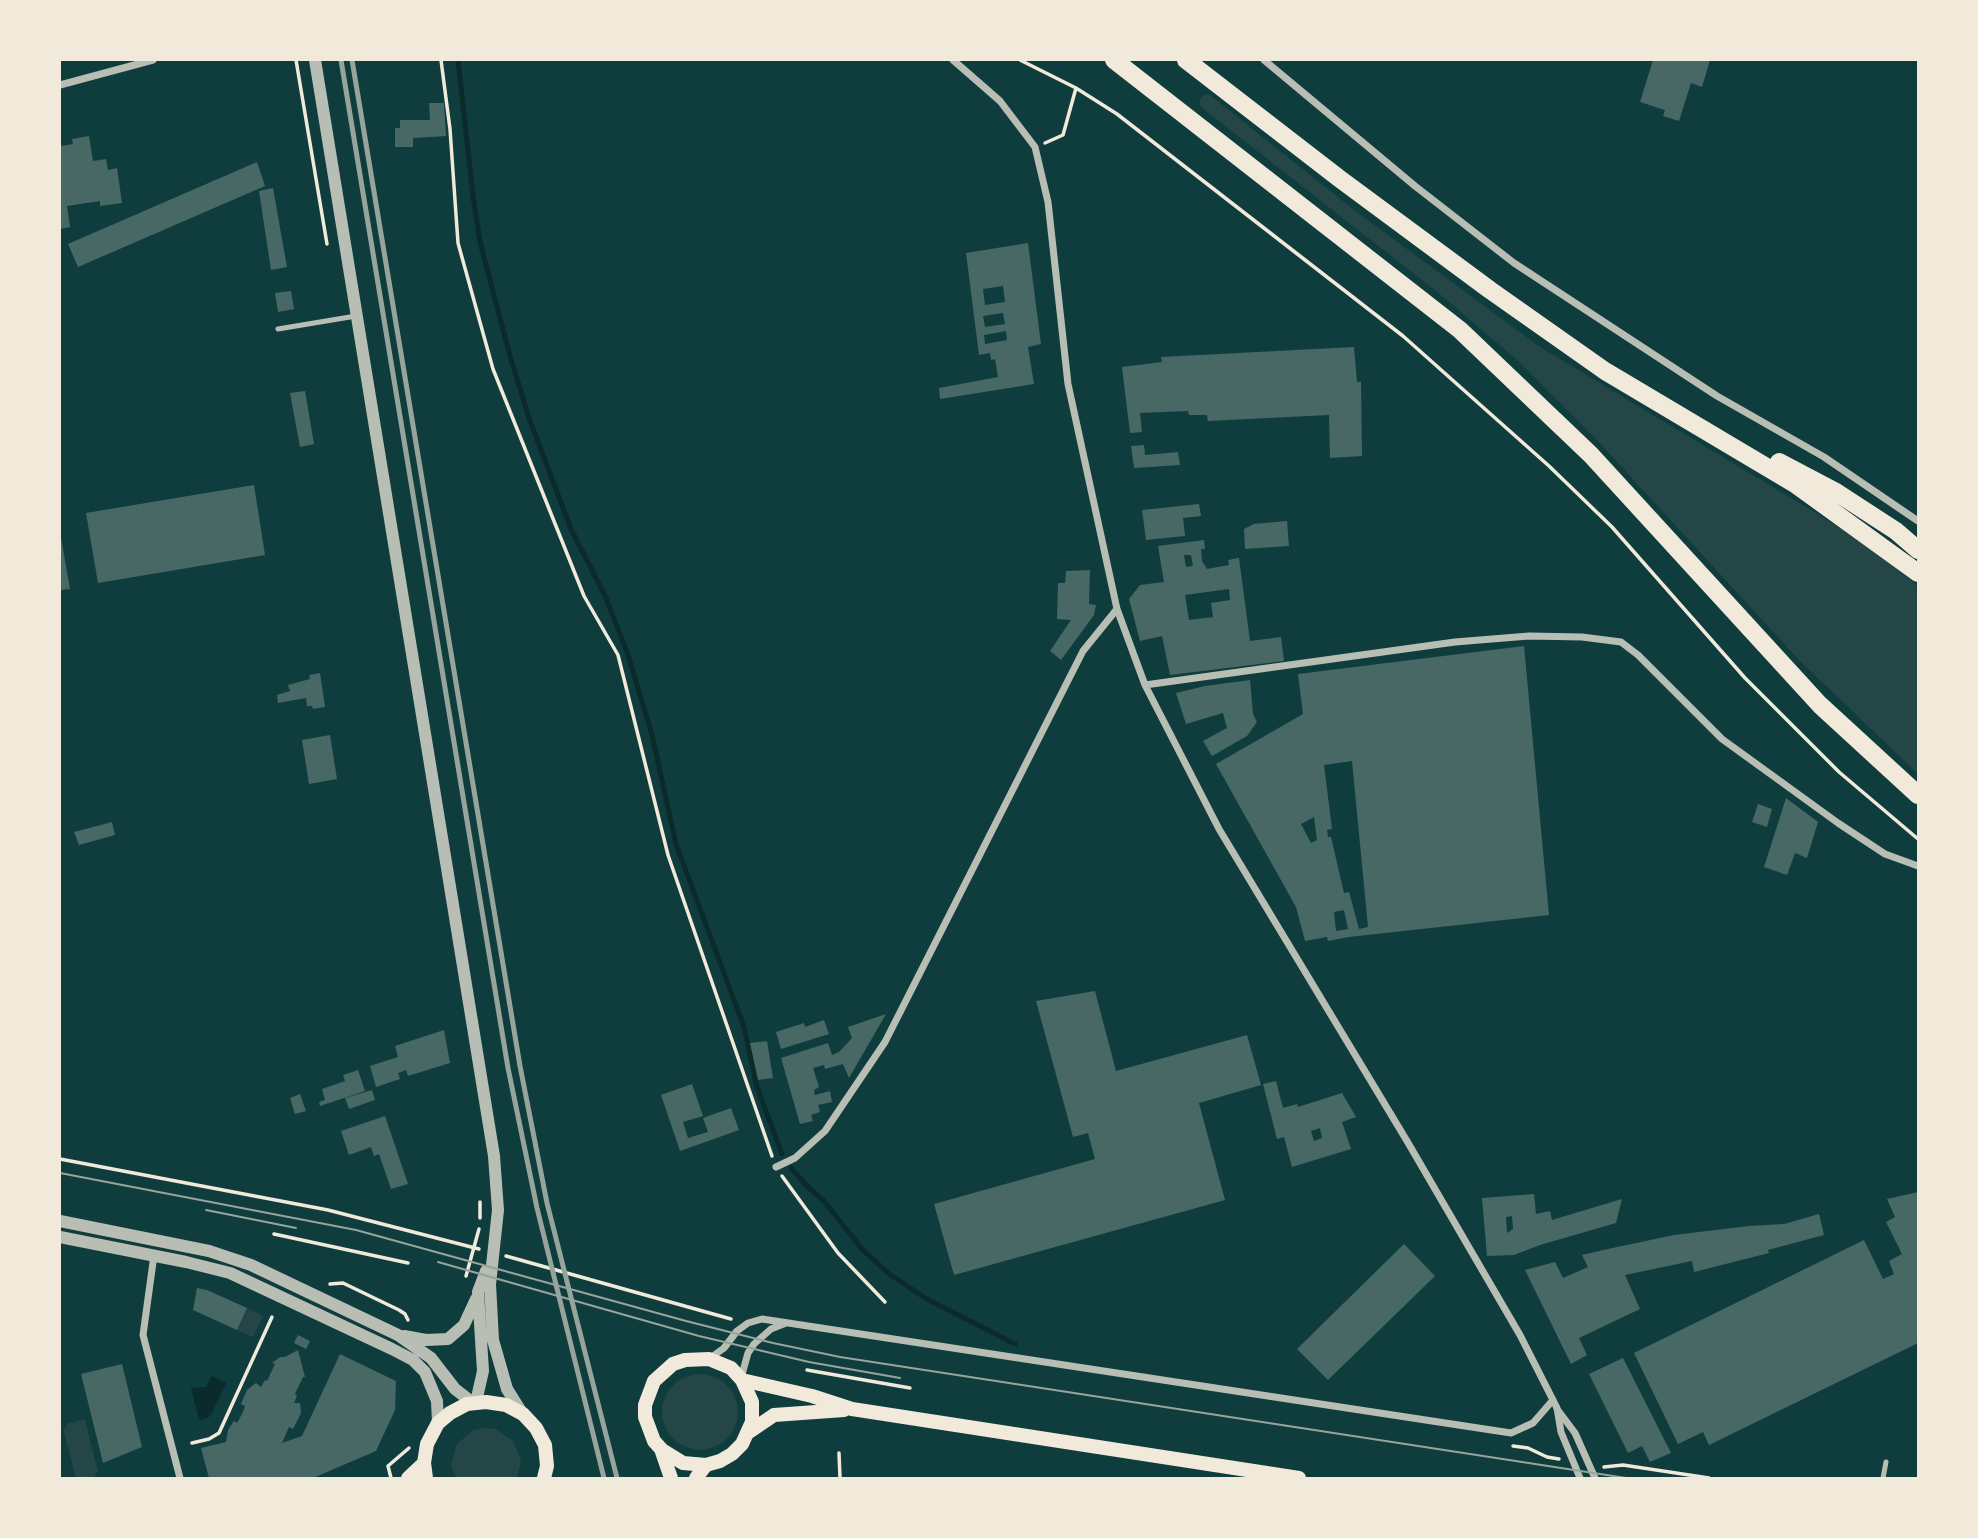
<!DOCTYPE html>
<style>
body{margin:0}
#map{position:relative;width:1978px;height:1538px;overflow:hidden;background:#0f3d3e;font-family:Quicksand,sans-serif}
canvas{display:block}
.frame{position:absolute;inset:0;border:61px solid #f1e9da;pointer-events:none}
</style>
<div id="map">
<canvas width="1978" height="1538"></canvas>
<div class="frame"></div>
</div>
<script>
const context = document.querySelector('canvas').getContext('2d');
context.lineJoin = 'round';
function fill(path, color) { context.fillStyle = color; context.fill(path, 'evenodd'); }
const toPath = rows => new Path2D(rows.map(r => 'M' + r).join(''));
function stroke(path, color, width, dash) { context.strokeStyle = color; context.lineWidth = width; context.lineCap = dash ? 'butt' : 'round'; context.setLineDash(dash || []); context.stroke(path); }
const green = toPath([
 [1204,95,1210,95,1354,210,1540,347,1821,516,1866,545,1918,586,1918,774,1798,659,1598,441,1516,359,1441,295,1201,107,1199,101],
 [247,1308,263,1316,253,1337,237,1330],
 '662 1412a38 38 0 1 1 76 0a38 38 0 1 1-76 0Z',
 [85,1419,98,1472,95,1473,96,1477,93,1478,76,1478,63,1429,67,1428,66,1424],
 [484,1428,495,1429,513,1441,521,1460,517,1478,456,1478,451,1465,457,1444,473,1430]
]);
const water = toPath([
 [212,1376,226,1383,212,1413,208,1418,199,1420,191,1388,206,1387]
]);
const stream = toPath([
 [458,60,473,196,480,242,510,356,529,418,571,529,606,598,628,655,652,735,676,844,744,1027,757,1087,782,1154],
 [791,1168,808,1187,824,1201,862,1249,888,1273,925,1298,1015,1344]
]);
const building = toPath([
 [1653,60,1697,61,1698,60,1710,60,1702,87,1691,83,1679,121,1663,116,1665,110,1640,102],
 [429,103,444,103,446,136,413,138,413,147,395,147,395,128,400,128,400,120,430,120],
 [89,136,93,161,106,159,108,170,117,168,122,203,100,206,100,201,67,206,70,227,60,229,60,146,73,144,72,139],
 [257,162,265,186,78,267,68,244],
 [273,188,287,267,271,270,259,191],
 [1028,243,1041,344,1028,347,1034,384,940,399,939,388,998,377,995,359,991,360,990,353,979,355,966,253],
 [1003,286,1005,302,985,305,983,289],
 [1003,313,1005,324,985,327,983,316],
 [1006,331,1007,340,985,344,984,335],
 [291,291,294,309,278,312,275,293],
 [1354,347,1357,382,1361,382,1362,456,1330,458,1329,415,1208,421,1207,415,1189,415,1188,411,1140,413,1142,432,1130,433,1122,367,1162,362,1161,357],
 [305,391,314,444,300,447,290,393],
 [1144,445,1145,455,1178,452,1180,465,1134,468,1131,446],
 [254,485,265,555,98,583,86,513],
 [1199,504,1201,516,1183,518,1185,536,1146,540,1142,510],
 [1287,521,1289,546,1245,549,1244,529,1254,524],
 [60,532,70,589,60,590],
 [1204,540,1205,549,1201,549,1202,561,1207,569,1229,565,1228,560,1239,558,1250,641,1281,637,1284,661,1170,675,1162,636,1140,641,1129,599,1140,585,1164,582,1158,546],
 [1184,555,1191,555,1193,566,1186,567],
 [1229,589,1230,600,1211,603,1213,617,1189,620,1185,595],
 [1090,570,1089,604,1096,605,1094,615,1061,660,1050,651,1071,620,1057,619,1058,583,1065,583,1066,571],
 [1524,646,1549,915,1349,937,1328,941,1327,937,1305,941,1296,907,1216,764,1303,714,1298,674],
 [1352,761,1368,927,1359,929,1349,892,1344,893,1331,837,1328,837,1327,830,1332,829,1324,765],
 [1314,817,1317,840,1311,843,1301,824],
 [1344,910,1348,929,1336,931,1334,912],
 [320,673,325,707,313,709,312,706,307,706,306,698,278,703,277,695,290,691,288,685,310,679,309,675],
 [1250,680,1253,714,1257,722,1247,736,1212,756,1203,741,1227,728,1223,713,1186,724,1176,693,1205,686],
 [330,735,337,779,309,784,302,740],
 [1786,798,1818,822,1807,858,1795,853,1787,875,1764,867],
 [1758,804,1772,809,1767,827,1752,822],
 [112,822,115,835,79,845,74,832],
 [1095,991,1116,1071,1247,1035,1261,1085,1199,1103,1225,1200,954,1275,934,1204,1095,1159,1088,1133,1073,1137,1036,1001],
 [886,1014,849,1078,843,1064,825,1069,824,1065,813,1068,819,1087,814,1090,815,1095,830,1091,832,1102,818,1105,820,1112,811,1115,813,1121,800,1124,781,1058,828,1043,832,1055,839,1052,852,1038,848,1027],
 [824,1020,829,1034,781,1049,776,1032,804,1023,805,1027],
 [444,1030,450,1063,408,1076,406,1070,398,1073,400,1079,376,1087,370,1066,398,1057,395,1046],
 [767,1041,773,1078,758,1080,750,1043],
 [358,1070,365,1091,320,1106,319,1102,325,1100,322,1089,345,1081,343,1075],
 [1276,1081,1283,1108,1297,1104,1298,1107,1342,1093,1356,1117,1342,1122,1351,1149,1292,1167,1284,1137,1277,1139,1263,1084],
 [1320,1128,1322,1138,1314,1141,1311,1131],
 [692,1084,703,1116,683,1122,688,1138,708,1132,703,1118,731,1108,739,1130,680,1151,661,1095],
 [372,1090,375,1100,349,1109,345,1098],
 [300,1094,306,1111,295,1114,290,1098],
 [385,1116,408,1184,391,1189,379,1154,374,1156,371,1147,349,1155,341,1131],
 [1918,1192,1918,1343,1709,1445,1703,1432,1678,1444,1634,1353,1864,1240,1883,1279,1894,1274,1889,1261,1902,1254,1886,1222,1895,1217,1887,1199],
 [1534,1194,1536,1214,1550,1211,1552,1220,1622,1199,1616,1223,1540,1245,1514,1255,1487,1256,1482,1198],
 [1512,1216,1513,1229,1507,1233,1506,1217],
 [1819,1214,1824,1235,1768,1250,1769,1253,1694,1272,1692,1261,1625,1275,1640,1309,1579,1338,1587,1355,1571,1364,1525,1270,1555,1262,1563,1278,1588,1267,1582,1255,1608,1249,1674,1235,1749,1226,1784,1224],
 [1404,1244,1435,1276,1328,1380,1297,1349],
 [197,1288,207,1290,247,1308,237,1330,193,1310],
 [298,1335,310,1341,306,1349,294,1343],
 [298,1350,305,1377,303,1377,295,1394,297,1396,294,1403,300,1403,301,1413,293,1429,289,1427,282,1443,302,1436,340,1354,396,1381,395,1410,376,1451,313,1478,209,1478,201,1448,226,1442,228,1430,234,1421,237,1423,243,1412,245,1406,241,1404,247,1390,256,1383,261,1387,265,1380,267,1381,275,1364,272,1363,280,1357,285,1357],
 [1623,1358,1671,1453,1650,1462,1642,1446,1628,1453,1589,1374],
 [122,1364,142,1447,103,1463,81,1374]
]);
const path = toPath([
 [296,60,327,244],
 [441,60,450,129,458,243,493,369,584,596,618,655,668,855,772,1156],
 [1020,60,1076,88,1117,114,1403,336,1549,466,1612,527,1745,678,1839,772,1918,839],
 [1045,143,1063,135,1076,88],
 [60,1159,328,1210,479,1249],
 [782,1176,838,1253,885,1302],
 [480,1218,480,1202],
 [274,1234,408,1263],
 [506,1256,731,1319],
 [466,1276,479,1229],
 [330,1284,343,1283,399,1310,405,1314,408,1320],
 [807,1370,910,1388],
 [192,1443,209,1439,219,1433,272,1317],
 [1513,1446,1528,1448,1547,1457,1559,1459],
 [839,1453,840,1478],
 [1604,1467,1623,1465,1709,1478],
 [391,1478,388,1466,409,1448]
]);
const service = toPath([
 [278,329,356,316],
 [1883,1478,1886,1462]
]);
const minor = toPath([
 [953,60,1000,101,1035,147,1048,202,1068,384,1117,609,1145,685,1219,829,1407,1141,1520,1335,1557,1408,1561,1432,1580,1478],
 [1264,60,1415,186,1514,263,1717,396,1824,457,1918,521],
 [60,85,153,60],
 [1145,685,1455,642,1529,636,1582,637,1621,642,1638,655,1722,739,1838,823,1885,854,1918,866],
 [776,1167,795,1158,825,1131,885,1042,1083,651,1117,609],
 [154,1255,143,1335,180,1478],
 [709,1359,724,1348,737,1331,748,1323,762,1319,1511,1433,1533,1423,1553,1400],
 [741,1378,748,1353,754,1344,771,1329,786,1323],
 [1557,1409,1575,1433,1595,1478]
]);
const tertiary = toPath([
 [315,60,494,1156,498,1210,490,1284,493,1340,507,1389,522,1413],
 [60,1221,209,1251,251,1265,398,1335,431,1358,455,1389,473,1403],
 [60,1237,186,1262,230,1273,392,1349,413,1360,425,1372,437,1401,438,1423],
 [404,1336,426,1340,448,1339,464,1325,476,1299],
 [476,1402,483,1371,478,1292,486,1271]
]);
const secondary = toPath([
 [742,1380,812,1396,852,1409,1299,1478],
 [749,1432,774,1415,844,1410],
 [662,1452,671,1478],
 [408,1478,424,1463],
 [426,1478,424,1463,427,1444,438,1423,450,1413,467,1404,486,1402,506,1405,523,1414,536,1428,545,1445,547,1466,544,1478],
 [696,1478,706,1465,720,1461,732,1454,742,1444,752,1422,752,1402,742,1380,731,1368,709,1359,685,1360,673,1364,654,1381,645,1405,645,1417,654,1441,662,1450,683,1463,706,1465]
]);
const trunk = toPath([
 [1114,60,1460,330,1591,455,1820,705,1918,795],
 [1186,60,1340,179,1490,290,1605,371,1795,484,1918,573],
 [1779,462,1836,492,1896,531,1918,550]
]);
const tram = toPath([
 [60,1173,356,1230,686,1321,773,1343,840,1357,1626,1478],
 [206,1210,296,1228],
 [438,1262,699,1336,809,1362,900,1378]
]);
const rail = toPath([
 [341,60,508,1068,537,1208,604,1478],
 [352,60,520,1066,547,1203,617,1478]
]);
fill(green, '#244646');
fill(water, '#0a2a2b');
stroke(stream, '#0a2a2b', 5);
fill(building, '#486865');
stroke(path, '#f1e9da', 3.5);
stroke(service, '#b8beb3', 5);
stroke(minor, '#b8beb3', 7);
stroke(tertiary, '#b8beb3', 12);
stroke(secondary, '#f1e9da', 14);
stroke(trunk, '#f1e9da', 18);
stroke(tram, '#97a49c', 2);
stroke(rail, '#97a49c', 5);
</script>
